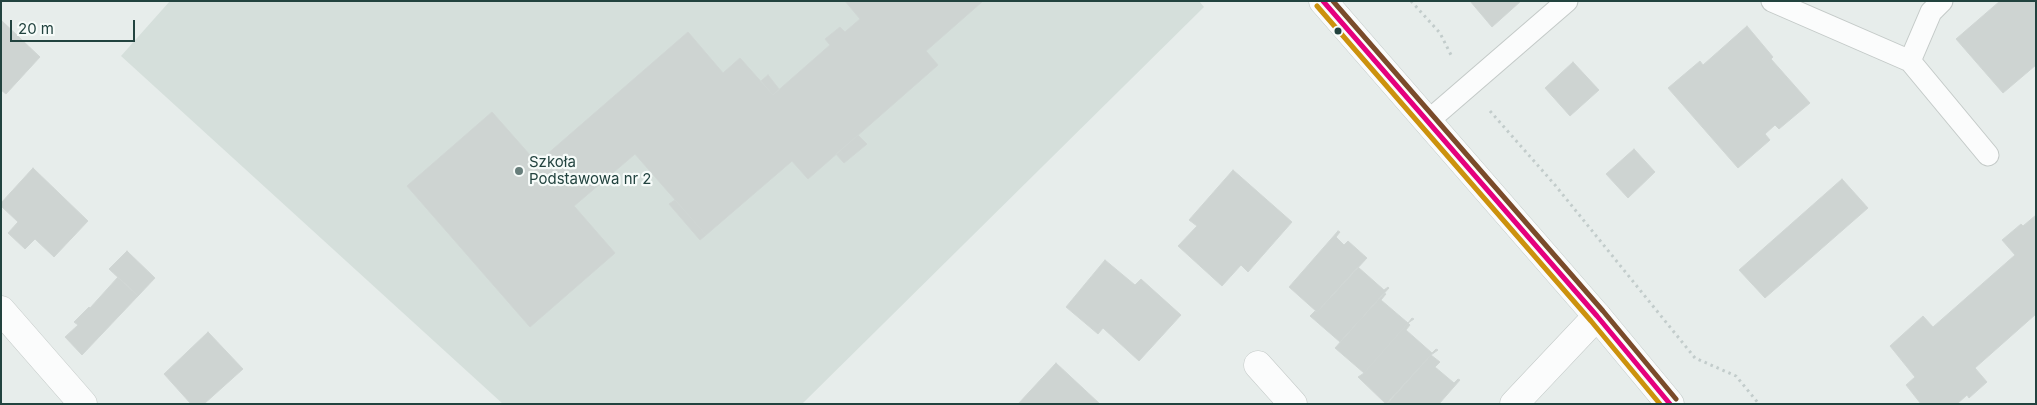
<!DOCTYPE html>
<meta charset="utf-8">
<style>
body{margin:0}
#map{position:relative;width:2037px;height:405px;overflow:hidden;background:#e7edeb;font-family:Inter,sans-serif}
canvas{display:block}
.frame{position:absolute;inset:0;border:2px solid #22433f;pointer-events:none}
.scale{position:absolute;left:10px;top:20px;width:125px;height:22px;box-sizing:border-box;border:2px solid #22433f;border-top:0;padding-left:6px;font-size:15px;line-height:18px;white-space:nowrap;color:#22433f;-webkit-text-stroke:4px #f6fbf9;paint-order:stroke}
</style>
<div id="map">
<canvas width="2037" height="405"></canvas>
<div class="frame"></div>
<div class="scale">20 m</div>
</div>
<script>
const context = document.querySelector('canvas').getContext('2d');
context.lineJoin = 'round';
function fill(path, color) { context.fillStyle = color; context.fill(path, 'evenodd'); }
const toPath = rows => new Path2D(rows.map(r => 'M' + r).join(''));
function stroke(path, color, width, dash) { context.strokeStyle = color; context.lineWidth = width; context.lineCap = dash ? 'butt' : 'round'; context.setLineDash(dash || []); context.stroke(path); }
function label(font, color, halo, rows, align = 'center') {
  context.font = font + ' Inter,sans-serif'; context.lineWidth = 4.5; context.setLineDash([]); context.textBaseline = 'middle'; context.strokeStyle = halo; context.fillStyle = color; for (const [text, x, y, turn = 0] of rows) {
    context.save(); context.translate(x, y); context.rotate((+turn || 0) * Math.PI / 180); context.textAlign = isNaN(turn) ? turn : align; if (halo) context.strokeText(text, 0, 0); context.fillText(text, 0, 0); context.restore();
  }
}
const built = toPath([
 [170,1,1199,1,1204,7,802,404,503,404,121,56]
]);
const building = toPath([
 [845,1,983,1,926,51,938,65,808,179,792,161,706,235,635,154,574,206,615,253,530,327,407,186,492,112,537,163,688,32,723,73,740,58,773,95,830,45,825,39,840,27,845,32,860,19,845,1],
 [1470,1,1521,1,1492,27,1470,1],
 [2000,1,2036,1,2036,65,2003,93,1956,39,2000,1],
 [1,20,40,57,6,94,1,90,1,20],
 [1747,26,1773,57,1771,59,1810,103,1779,129,1775,125,1765,134,1770,140,1738,168,1668,88,1700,61,1703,65,1747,26],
 [1573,62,1599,90,1570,116,1545,88,1573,62],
 [768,75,779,89,773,95,761,81,768,75],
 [858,135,867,144,844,163,836,154,858,135],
 [1634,149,1655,172,1628,198,1606,174,1634,149],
 [33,168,88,221,54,257,35,239,25,249,8,233,18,222,1,206,1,203,33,168],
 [1233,170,1292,222,1248,272,1241,265,1222,286,1178,246,1197,226,1189,220,1233,170],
 [1842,179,1868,208,1765,298,1739,270,1842,179],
 [675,200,706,235,700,240,669,204,675,200],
 [2036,215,2036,314,1975,368,1987,382,1969,398,1967,395,1957,404,1921,404,1906,385,1915,377,1890,346,1923,316,1933,327,2015,255,2002,240,2021,224,2023,226,2036,215],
 [1338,231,1340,232,1336,237,1344,245,1348,241,1367,258,1317,312,1289,287,1338,231],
 [127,251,155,278,138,296,109,269,127,251],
 [1105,260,1135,285,1141,279,1181,315,1139,361,1103,328,1098,334,1066,307,1105,260],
 [1358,267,1384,290,1388,287,1389,288,1340,342,1310,316,1315,311,1317,312,1358,267],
 [118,277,138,296,82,355,65,337,78,325,74,322,89,307,90,308,118,277],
 [1384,293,1386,294,1381,300,1408,323,1412,318,1414,319,1408,323,1364,373,1335,348,1384,293],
 [1408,323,1410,325,1406,330,1432,353,1436,349,1438,350,1431,355,1386,404,1358,377,1364,373,1408,323],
 [208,332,243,369,204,404,191,404,164,374,208,332],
 [1431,355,1440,362,1435,367,1454,383,1458,379,1460,380,1439,404,1387,404,1431,355],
 [1056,363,1100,404,1018,404,1056,363]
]);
const path = toPath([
 [1411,1,1440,33,1452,57],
 [1490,111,1555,185,1695,358,1736,376,1759,404]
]);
const lane = toPath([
 [1772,1,1910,61,1988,155],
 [1910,61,1931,12,1942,1],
 [1427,122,1567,1]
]);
const street = toPath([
 [1,310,83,404],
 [1258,365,1293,404],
 [1514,404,1597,316]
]);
const secondary = toPath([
 [1323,1,1597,316,1670,404]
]);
const bus1 = toPath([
 [1323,1,1597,316,1670,404]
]);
const bus2 = toPath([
 [1317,6,1591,321,1660,404]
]);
const bus3 = toPath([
 [1333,1,1603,311,1676,399]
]);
const markers = [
 [1338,31,4.5,"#22433f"],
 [519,171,5,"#677e7b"]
];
const poiNames = [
 ["Szkoła",529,162],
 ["Podstawowa nr 2",529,179]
];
fill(built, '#d5dfdb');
fill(building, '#ced4d2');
stroke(building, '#d0d6d4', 1);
stroke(lane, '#c4cac8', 23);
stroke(street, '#c4cac8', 29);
stroke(secondary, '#c3cbc9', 29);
stroke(path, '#c2cccb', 3, [2.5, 4]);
stroke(lane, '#fbfcfc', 21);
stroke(street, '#fbfcfc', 28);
stroke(secondary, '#fbfcfc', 28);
stroke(bus1, '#e5007d', 5);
stroke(bus2, '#cc920d', 5);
stroke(bus3, '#7a4b2a', 5);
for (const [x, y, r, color] of markers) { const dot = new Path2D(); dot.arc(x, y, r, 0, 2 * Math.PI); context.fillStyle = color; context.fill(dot); stroke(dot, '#f6fbf9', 2); }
label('15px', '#22433f', '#f6fbf9', poiNames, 'left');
</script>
